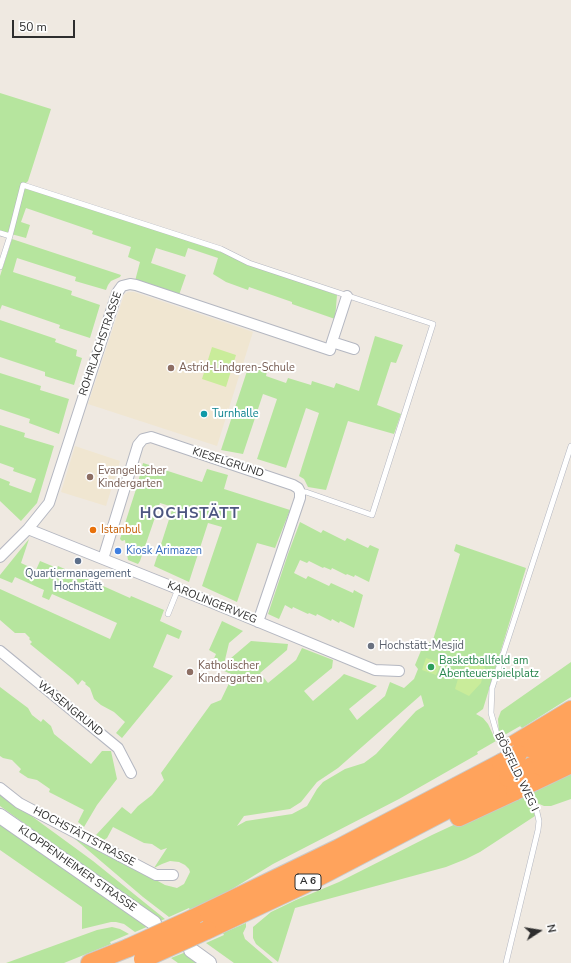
<!DOCTYPE html>
<meta charset="utf-8">
<style>
body{margin:0}
#map{position:relative;width:571px;height:963px;overflow:hidden;background:#efe9e1;font-family:"Nunito Sans",sans-serif}
canvas{display:block}
.north{position:absolute;left:519px;top:911px;width:40px;height:40px;-webkit-text-stroke:3px #fff;paint-order:stroke;rotate:78deg;font-size:11px;font-weight:700;line-height:16px;text-align:center;color:#2e2e2e}
.north::after{content:'';display:block;margin:auto;width:14px;height:18px;background:#2e2e2e;clip-path:polygon(50% 0,100% 100%,50% 72%,0 100%)}
.scale{position:absolute;left:12px;top:20px;width:63px;height:18px;box-sizing:border-box;border:2px solid #2e2e2e;border-top:0;padding-left:5px;font-size:12px;line-height:14px;white-space:nowrap;color:#2e2e2e;-webkit-text-stroke:3px #fff;paint-order:stroke}
</style>
<div id="map">
<canvas width="571" height="963"></canvas>
<div class="north">N</div>
<div class="scale">50 m</div>
</div>
<script>
const context = document.querySelector('canvas').getContext('2d');
context.lineJoin = 'round';
function fill(path, color) { context.fillStyle = color; context.fill(path, 'evenodd'); }
const toPath = rows => new Path2D(rows.map(r => 'M' + r).join(''));
function stroke(path, color, width, dash) { context.strokeStyle = color; context.lineWidth = width; context.lineCap = dash ? 'butt' : 'round'; context.setLineDash(dash || []); context.stroke(path); }
function label(font, color, halo, rows, align = 'center') {
  context.font = font + ' "Nunito Sans",sans-serif'; context.lineWidth = 4; context.setLineDash([]); context.textBaseline = 'middle'; context.strokeStyle = halo; context.fillStyle = color; for (const [text, x, y, turn = 0] of rows) {
    context.save(); context.translate(x, y); context.rotate((+turn || 0) * Math.PI / 180); context.textAlign = isNaN(turn) ? turn : align; if (halo) context.strokeText(text, 0, 0); context.fillText(text, 0, 0); context.restore();
  }
}
const education = toPath([
 [128,292,134,292,253,332,217,446,88,404,124,295],
 [75,446,120,461,106,506,61,492]
]);
const green = toPath([
 [0,93,51,109,28,181,24,185,221,252,337,295,335,319,292,304,292,302,249,287,248,290,226,282,213,274,218,258,188,248,185,257,156,248,151,263,186,275,179,295,135,281,140,262,128,257,131,247,92,234,93,231,26,208,21,222,30,225,26,238,0,231],
 [12,239,121,275,120,277,111,281,108,285,106,290,75,281,76,277,17,258,13,272,72,291,71,295,100,305,90,338,59,328,60,325,2,305,0,310,0,276],
 [0,320,56,339,55,342,77,350,76,356,82,358,74,385,45,376,45,372,0,357],
 [375,336,403,345,396,363,391,362,377,405,401,414,394,434,348,421,326,490,308,487,304,479,299,476,319,413,306,408,286,468,257,459,277,399,263,394,243,454,221,450,249,365,267,371,266,376,286,383,288,378,311,385,312,381,334,388,336,383,359,391],
 [0,373,41,386,40,390,69,399,59,434,29,423,30,419,0,409],
 [0,425,25,433,24,437,54,446,37,503,21,521,0,501,0,478,10,482,9,485,31,493,36,479,13,471,14,468,0,463],
 [143,463,202,482,207,469,228,475,224,489,290,510,275,548,257,543,237,602,202,586,222,527,208,523,189,582,154,566,173,507,160,503,140,561,138,564,128,560,125,540,122,541,120,539,137,486],
 [300,522,321,533,323,530,345,541,347,538,368,548,370,545,379,549,369,582,355,575,354,577,347,574,346,575,332,568,331,570,324,567,323,568,309,561,307,563,300,560,294,573,306,579,308,576,329,586,331,583,353,593,354,590,363,595,354,628,340,621,339,623,332,619,331,621,317,614,316,616,309,613,308,614,293,607,292,609,285,605,279,619,268,614,288,554],
 [29,539,21,563,36,570,40,561,57,568,58,566,130,598,131,596,164,610,160,621,182,631,179,639,167,634,153,667,173,676,122,738,116,733,125,722,114,712,101,705,94,699,90,688,85,684,86,683,82,680,78,685,73,679,30,644,32,642,29,639,30,638,25,633,15,633,0,620,0,589,110,639,117,623,52,594,49,600,42,597,44,590,15,577,12,583,0,578,0,575],
 [456,544,526,568,483,709,476,714,483,718,488,724,496,741,477,752,478,754,399,799,273,864,219,897,190,910,189,908,169,917,143,897,75,839,76,836,165,885,177,888,184,884,190,872,189,869,185,865,179,862,170,861,162,864,154,868,167,848,161,850,152,844,144,843,113,827,107,838,104,840,96,835,122,807,131,814,138,806,152,795,164,780,161,773,211,704,221,700,233,675,211,665,216,654,209,650,222,621,243,631,229,643,224,664,251,641,288,644,287,650,260,673,268,683,296,660,302,648,333,660,332,668,304,691,313,701,340,678,344,674,377,686,349,709,357,720,385,696,390,682,404,688,414,679,418,669,415,665,425,641,432,643,460,554,454,551],
 [421,695,424,706,416,711,376,754,364,763,345,769,323,782,317,789,307,806,292,814,246,821,237,826,244,816,290,809,301,802,317,782,338,768],
 [571,662,571,697,522,728,520,726,522,725,501,737,499,734,498,719,501,711],
 [0,687,28,708,32,715,41,722,43,719,51,726,54,734,91,764,102,751,111,751,117,779,97,805,84,827,78,822,84,810,49,792,50,789,37,780,28,778,19,772,21,769,12,760,3,758,0,756],
 [571,770,571,799,551,806,544,806,537,803,531,792],
 [0,793,93,861,165,919,160,921,0,806],
 [524,795,532,808,535,816,480,852,466,859,446,867,398,880,295,908,278,962,256,944,253,938,253,927,271,912,296,900,339,882,432,835,505,801],
 [0,820,149,926,135,932,124,924,116,922,111,922,82,929,82,907,0,850],
 [246,923,246,927,243,933,245,939,273,963,234,963,206,943,224,935,223,933],
 [112,927,120,929,129,934,110,942,111,944,64,963,6,963,97,930],
 [186,952,201,963,178,963,171,958]
]);
const pitch = toPath([
 [212,347,236,355,226,387,202,379],
 [426,658,441,663,436,675,422,670],
 [471,660,485,667,481,683,469,696,455,689,460,672]
]);
const service = toPath([
 [0,233,10,236,23,185,221,249,249,263,433,324,372,515,306,492,300,492],
 [0,267,10,236],
 [168,614,178,589],
 [508,755,498,738,491,713,492,688,571,446],
 [506,963,538,830,539,821,537,812,525,789]
]);
const minor = toPath([
 [332,342,347,296],
 [28,529,208,601,375,670,399,671],
 [0,557,28,529,49,503,117,293,122,286,130,284,136,285,330,350,332,342,354,349],
 [103,559,138,445,143,439,151,437,293,485,298,488,300,492,300,498,258,622],
 [0,651,118,748,131,773],
 [0,788,19,803,156,875,173,875]
]);
const secondary = toPath([
 [0,816,154,923],
 [191,950,209,963]
]);
const motorway = toPath([
 [513,745,571,710],
 [529,748,571,727],
 [526,769,571,746],
 [533,782,571,764],
 [459,817,515,791],
 [192,919,339,848,501,763],
 [207,930,305,884,508,778],
 [90,963,128,948]
]);
const motorwayBridge = toPath([
 [501,763,518,754],
 [508,778,526,769],
 [515,791,533,782],
 [128,948,192,919],
 [143,959,207,930]
]);
const markers = [
 [171,368,4,"#8d6e63"],
 [204,414,4,"#0f9aa8"],
 [90,477,4,"#8d6e63"],
 [93,530,4,"#e8710a"],
 [118,551,4,"#3f7fe0"],
 [78,561,4,"#5c6f8a"],
 [371,646,4,"#6b7280"],
 [431,667,4,"#2e9e5b"],
 [190,672,4,"#8d6e63"]
];
const shields = [
 [308,882,26]
];
const shieldNames = [
 ["A 6",308,882]
];
const streetNames = [
 ["ROHRLACHSTRASSE",101,344,-71],
 ["KIESELGRUND",228,463,18],
 ["KAROLINGERWEG",212,603,22],
 ["WASENGRUND",70,709,39],
 ["BÖSFELD, WEG I",516,772,64],
 ["HOCHSTÄTTSTRASSE",84,837,28],
 ["KLOPPENHEIMER STRASSE",77,869,35]
];
const educationNames = [
 ["Astrid-Lindgren-Schule",179,368],
 ["Evangelischer",98,471],
 ["Kindergarten",98,484],
 ["Katholischer",198,666],
 ["Kindergarten",198,679]
];
const cultureNames = [
 ["Turnhalle",212,414]
];
const foodNames = [
 ["Istanbul",101,530]
];
const shopNames = [
 ["Kiosk Arimazen",126,551]
];
const serviceNames = [
 ["Quartiermanagement",78,574],
 ["Hochstätt",78,587]
];
const worshipNames = [
 ["Hochstätt-Mesjid",379,646]
];
const leisureNames = [
 ["Basketballfeld am",439,661],
 ["Abenteuerspielplatz",439,674]
];
const districtNames = [
 ["HOCHSTÄTT",190,514]
];
fill(education, '#f0e6d1');
fill(green, '#b6e59e');
fill(pitch, '#c9ec9a');
stroke(service, '#b4b7c1', 6);
stroke(minor, '#b4b7c1', 12);
stroke(secondary, '#b4b7c1', 16);
stroke(motorway, '#c9c9c9', 20);
stroke(service, '#fff', 5);
stroke(minor, '#fff', 10);
stroke(secondary, '#fff', 14);
stroke(motorway, '#ffa35c', 18);
stroke(motorwayBridge, '#c9c9c9', 20, []);
stroke(motorwayBridge, '#ffa35c', 18);
for (const [x, y, r, color] of markers) { const dot = new Path2D(); dot.arc(x, y, r, 0, 2 * Math.PI); context.fillStyle = color; context.fill(dot); stroke(dot, '#fff', 1.5); }
for (const [x, y, w] of shields) { const box = new Path2D(); box.roundRect(x - w / 2, y - 8, w, 16, 3); context.fillStyle = '#fff'; context.fill(box); stroke(box, '#2e2e2e', 1); }
label('bold 10px', '#2e2e2e', null, shieldNames);
label('11px', '#2e2e2e', '#fff', streetNames);
label('11px', '#785e54', '#fff', educationNames, 'left');
label('11px', '#0d838f', '#fff', cultureNames, 'left');
label('11px', '#c56008', '#fff', foodNames, 'left');
label('11px', '#366cbe', '#fff', shopNames, 'left');
label('11px', '#4e5e75', '#fff', serviceNames);
label('11px', '#5b616d', '#fff', worshipNames, 'left');
label('11px', '#27864d', '#fff', leisureNames, 'left');
context.letterSpacing = '1px';
label('bold 15px', '#4d5680', '#fff', districtNames);
context.letterSpacing = '0px';
</script>
